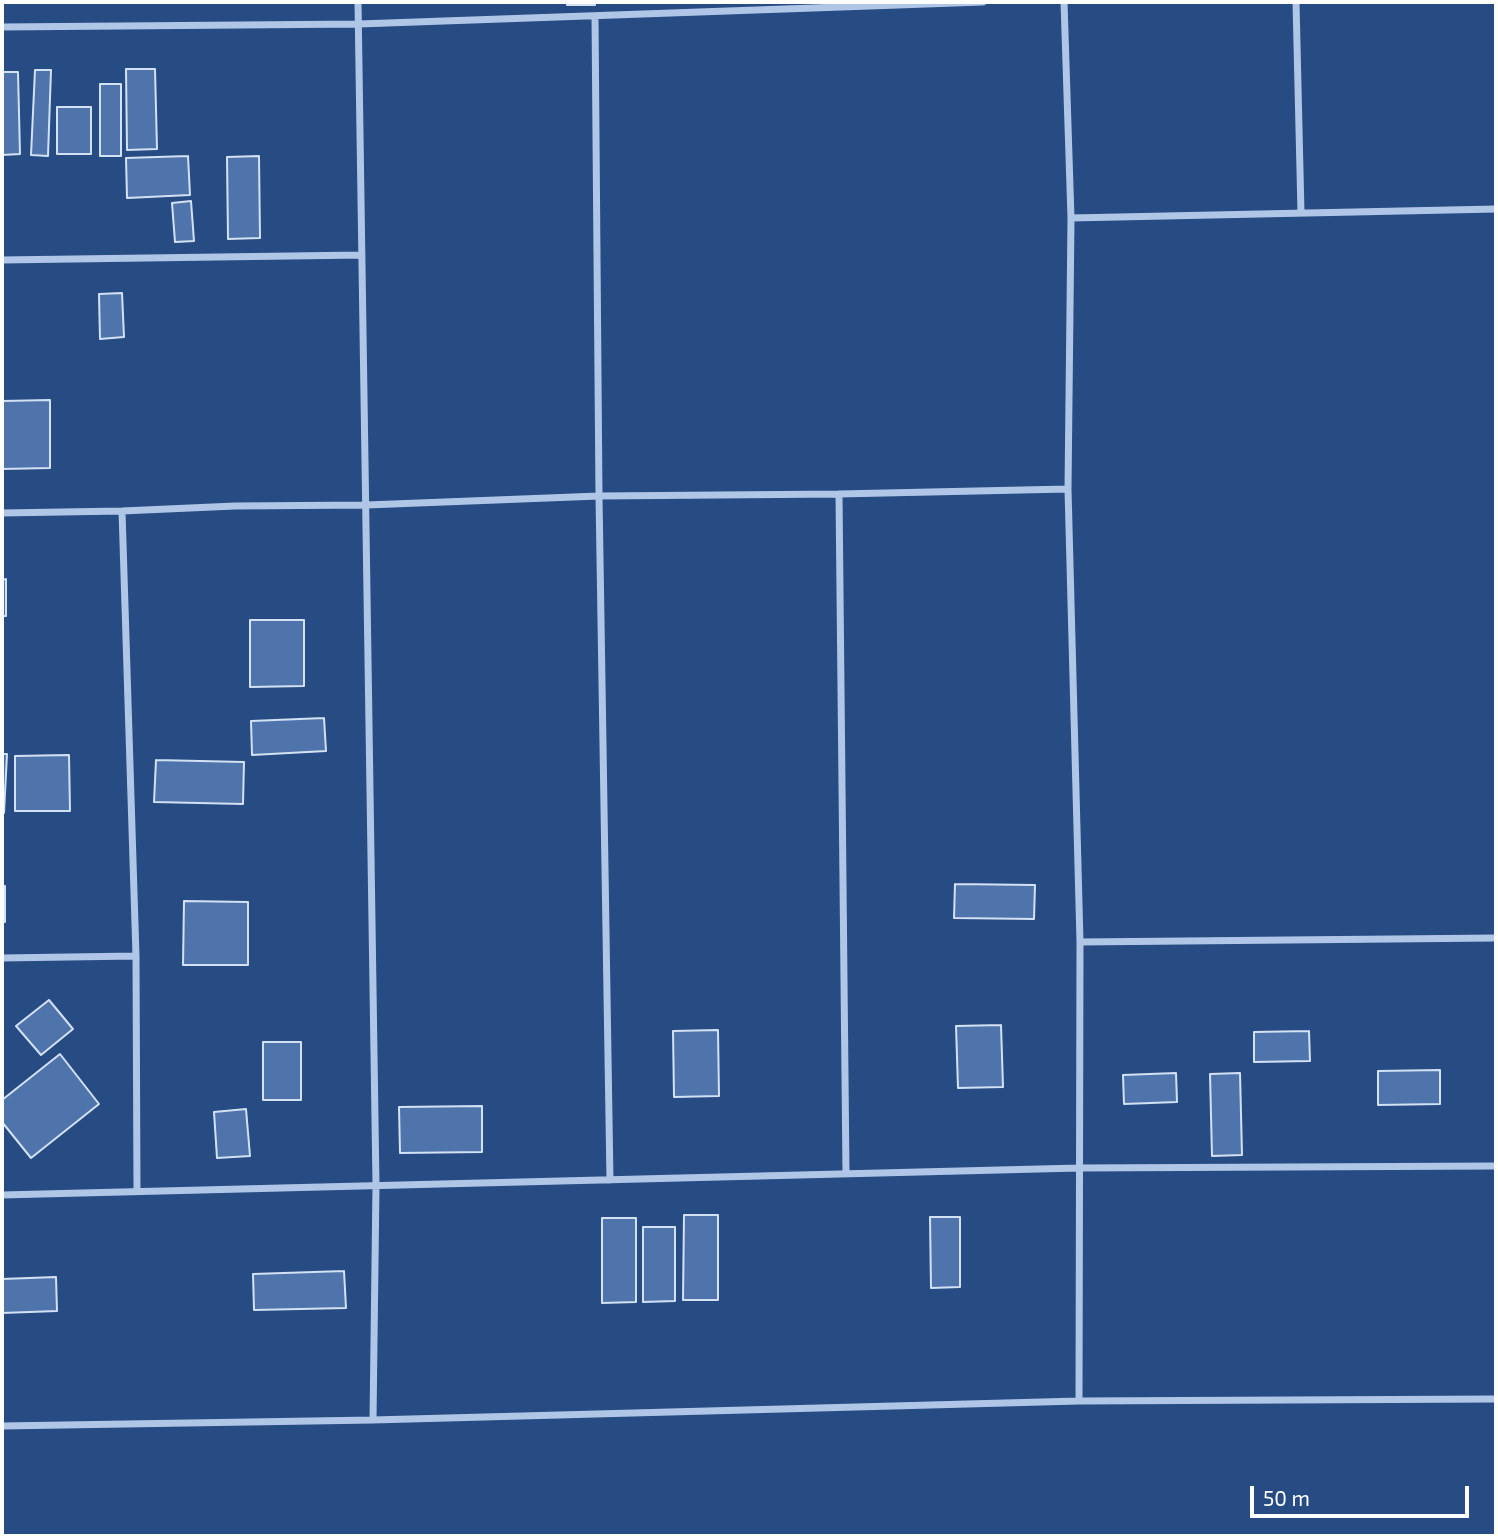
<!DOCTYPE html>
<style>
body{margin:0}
#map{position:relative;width:1498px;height:1538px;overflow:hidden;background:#274b83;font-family:"Exo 2",sans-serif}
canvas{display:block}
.frame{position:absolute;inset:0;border:4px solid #fff;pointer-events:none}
.scale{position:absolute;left:1250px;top:1486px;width:219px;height:32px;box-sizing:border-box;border:4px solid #fff;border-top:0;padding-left:9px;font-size:21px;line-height:24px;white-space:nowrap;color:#fff;-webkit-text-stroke:5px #274b83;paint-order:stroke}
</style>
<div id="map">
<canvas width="1498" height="1538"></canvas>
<div class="frame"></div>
<div class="scale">50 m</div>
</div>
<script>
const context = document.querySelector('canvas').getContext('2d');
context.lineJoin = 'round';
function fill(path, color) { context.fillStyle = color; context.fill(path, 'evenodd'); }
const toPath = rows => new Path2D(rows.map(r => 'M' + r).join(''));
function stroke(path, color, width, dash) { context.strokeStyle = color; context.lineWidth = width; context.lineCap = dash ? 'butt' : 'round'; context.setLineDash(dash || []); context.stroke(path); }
const building = toPath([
 [567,2,595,2,595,5,567,5,567,2],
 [126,69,155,69,157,149,127,150,126,69],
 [35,70,51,70,48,156,31,155,35,70],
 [2,72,18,72,20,154,2,155,2,72],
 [100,84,121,84,121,156,100,156,100,84],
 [57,107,91,107,91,154,57,154,57,107],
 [188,156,190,195,127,198,126,158,188,156],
 [259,156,260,238,228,239,227,157,259,156],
 [191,201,194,241,175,242,172,203,191,201],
 [122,293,124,337,100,339,99,294,122,293],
 [50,400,50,468,2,469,2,401,50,400],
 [6,579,6,616,2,616,2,580,6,579],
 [250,620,304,620,304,686,250,687,250,620],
 [324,718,326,751,252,755,251,721,324,718],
 [2,754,7,754,4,813,2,813,2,754],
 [69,755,70,811,15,811,15,756,69,755],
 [156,760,244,762,243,804,154,802,156,760],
 [955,884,1035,885,1034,919,954,918,955,884],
 [2,886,5,886,5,922,2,922,2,886],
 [184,901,248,902,248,965,183,965,184,901],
 [49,1000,73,1029,41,1055,16,1026,49,1000],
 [1001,1025,1003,1087,958,1088,956,1026,1001,1025],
 [718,1030,719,1096,674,1097,673,1031,718,1030],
 [1309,1031,1310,1061,1254,1062,1254,1032,1309,1031],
 [263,1042,301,1042,301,1100,263,1100,263,1042],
 [60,1054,99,1104,31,1158,2,1122,2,1100,60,1054],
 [1440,1070,1440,1104,1378,1105,1378,1071,1440,1070],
 [1176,1073,1177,1102,1124,1104,1123,1075,1176,1073],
 [1240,1073,1242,1155,1212,1156,1210,1074,1240,1073],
 [482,1106,482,1152,400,1153,399,1107,482,1106],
 [246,1109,250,1156,217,1158,214,1112,246,1109],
 [684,1215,718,1215,718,1300,683,1300,684,1215],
 [930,1217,960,1217,960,1287,931,1288,930,1217],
 [602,1218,636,1218,636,1302,602,1303,602,1218],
 [643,1227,675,1227,675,1301,643,1302,643,1227],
 [344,1271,346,1308,254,1310,253,1274,344,1271],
 [56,1277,57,1311,2,1313,2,1279,56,1277]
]);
const street = toPath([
 [358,2,376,1185,373,1420],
 [1064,2,1071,218,1068,489,1080,942,1079,1401],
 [1296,2,1301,213],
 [595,16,599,496,610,1180],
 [2,27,359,24,983,2],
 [1071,218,1496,209],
 [2,260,362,255],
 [839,494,846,1173],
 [122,511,136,956,137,1191],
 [2,513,122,511,235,506,367,505,599,496,839,494,1068,489],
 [1080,942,1496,938],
 [2,958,136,956],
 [2,1195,1079,1168,1496,1166],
 [2,1426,373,1420,1079,1401,1496,1399]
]);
fill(building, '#4f74ab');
stroke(building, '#d3e1f5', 2);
stroke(street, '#b0c6e7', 7);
</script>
